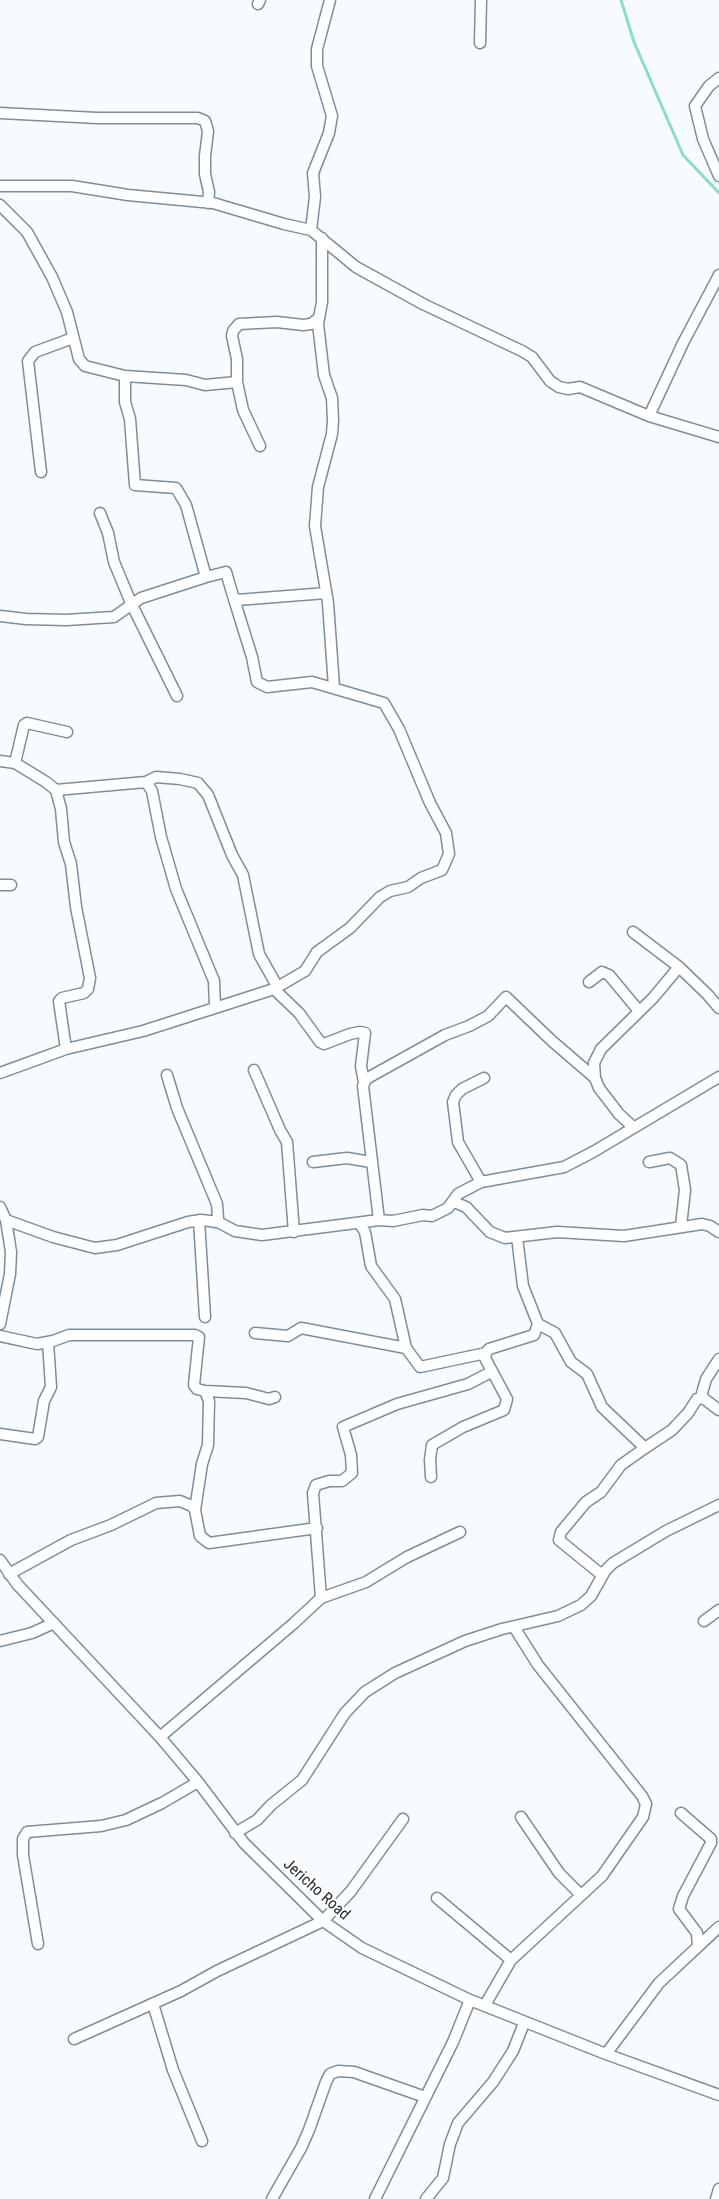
<!DOCTYPE html>
<style>
body{margin:0}
canvas{display:block;background:#f7fbfe}
</style>
<canvas width="719" height="2199"></canvas>
<script>
const context = document.querySelector('canvas').getContext('2d');
context.lineJoin = 'round';
const toPath = rows => new Path2D(rows.map(r => 'M' + r).join(''));
function stroke(path, color, width, dash) { context.strokeStyle = color; context.lineWidth = width; context.lineCap = dash ? 'butt' : 'round'; context.setLineDash(dash || []); context.stroke(path); }
function label(font, color, halo, rows, align = 'center') {
  context.font = font + ' "Roboto Condensed",sans-serif'; context.lineWidth = 4.5; context.setLineDash([]); context.textBaseline = 'middle'; context.strokeStyle = halo; context.fillStyle = color; for (const [text, x, y, turn = 0] of rows) {
    context.save(); context.translate(x, y); context.rotate((+turn || 0) * Math.PI / 180); context.textAlign = isNaN(turn) ? turn : align; if (halo) context.strokeText(text, 0, 0); context.fillText(text, 0, 0); context.restore();
  }
}
const stream = toPath([
 [621,0,634,42,683,155,719,193]
]);
const minor = toPath([
 [258,4,260,0],
 [480,43,481,0],
 [719,78,709,86,695,106,703,139,719,176],
 [0,113,97,118,198,118,205,121,208,131,205,156,205,174,209,192,208,203],
 [0,186,72,186,128,195,213,203,284,224,311,230,356,267,423,304,522,351,532,357,550,381,559,387,568,389,580,387,649,416,719,437],
 [0,205,27,232,52,277,67,312,79,359,85,366,125,376,186,380,205,385,237,382],
 [311,230,315,197,313,173,329,133,332,116,317,66,317,49,330,0],
 [322,238,322,302,318,324,324,375,332,398,333,421,332,434,318,487,315,526,328,603,334,687],
 [125,376,125,402,130,419,135,485,176,488,186,505,206,577,226,572,233,596,237,600,326,593],
 [649,416,683,343,719,275],
 [260,446,243,410,237,382,237,359,232,336,233,331,239,324,277,322,303,325,311,324,319,318],
 [41,472,28,361,35,352,73,338],
 [100,513,108,533,114,562,131,603,177,696],
 [0,616,26,619,66,620,114,617,141,598,206,577],
 [0,761,15,763,46,782,56,790],
 [15,763,24,725,27,723,67,732],
 [146,782,152,791,161,837,176,889,214,981,215,1007],
 [0,885,11,885],
 [633,932,679,967,708,995,719,1008],
 [589,982,602,972,609,975,639,1011],
 [274,989,299,1013,320,1042,324,1044,350,1034,360,1032,365,1033,361,1066,364,1082],
 [66,1049,59,1001,62,998,84,993,88,989,90,978,76,907,71,864,64,842,61,809,56,790,146,782,156,777,180,779,198,783,208,795,232,855,243,875,259,954,277,986],
 [254,1070,280,1130,287,1142,294,1232],
 [0,1073,66,1049,143,1031,274,989,305,971,317,952,350,928,380,897,390,891,408,887,421,878,442,870,449,854,446,833,430,803,399,729,384,703,312,682,267,687,257,682,252,657,234,599],
 [167,1075,177,1108,217,1204,218,1218,214,1222],
 [633,1127,619,1114,599,1088,595,1078,594,1063,601,1049,653,998,679,967],
 [313,1162,347,1158,371,1162],
 [649,1162,670,1158,681,1165,685,1190,681,1226],
 [481,1182,458,1142,453,1102,456,1095,462,1089,484,1078],
 [454,1202,466,1207,490,1232,505,1238,557,1232,624,1236,702,1224,710,1226,719,1232],
 [0,1207,6,1220,11,1252,10,1274,0,1324],
 [6,1220,53,1237,95,1248,117,1245,188,1222,201,1220,218,1222,235,1231,262,1235,379,1220,393,1221,423,1215,432,1216,448,1208,458,1194,481,1182,564,1167,593,1152,719,1077],
 [199,1220,205,1317],
 [379,1220,363,1086,366,1079,445,1035,469,1026,488,1016,506,997,552,1041,595,1078],
 [359,1223,365,1232,371,1266,395,1299,406,1348,420,1367,486,1353],
 [517,1237,523,1286,538,1324,555,1333,571,1362,587,1374,602,1407,645,1448,672,1430,688,1413,697,1399,703,1398],
 [255,1333,288,1336,301,1328,406,1348],
 [0,1336,37,1344,53,1341,69,1335,195,1335,199,1337,194,1385,197,1389,205,1391,246,1393,269,1399,275,1397],
 [719,1359,706,1379,702,1393,703,1398,719,1410],
 [0,1434,35,1439,38,1437,44,1401,51,1387,48,1342],
 [431,1477,430,1460,432,1445,463,1427,504,1410,507,1399,485,1358,486,1353,489,1349,534,1335,538,1324],
 [195,1510,202,1464,208,1445,209,1401,205,1391],
 [0,1560,17,1584,160,1737,198,1782,244,1843,323,1921,362,1948,470,2000,606,2054,719,2095],
 [9,1574,71,1540,111,1525,156,1503,180,1501,192,1506,195,1510,200,1536,209,1543,317,1528],
 [602,1575,559,1540,561,1532,586,1502,601,1492,621,1465,645,1448],
 [321,1598,313,1493,316,1485,329,1481,342,1481,352,1473,351,1455,343,1427,397,1404,468,1384,491,1372],
 [704,1621,719,1610],
 [0,1641,32,1633,54,1623],
 [160,1737,293,1624,321,1598,366,1582,407,1557,460,1532],
 [681,1813,711,1839,711,1843,683,1896,679,1909,697,1933,698,1946],
 [521,1817,559,1873,581,1895],
 [235,1833,257,1820,271,1805,302,1780,345,1713,365,1692,395,1673,465,1641,502,1629,558,1616,581,1605,591,1596,605,1571,613,1563,666,1531,719,1505],
 [437,1898,511,1960],
 [38,1944,23,1855,23,1839,27,1832,101,1826,126,1820,162,1803,198,1782],
 [153,2004,173,2070,202,2141],
 [485,2005,511,1960,602,1876,643,1817,646,1804,642,1796,538,1665,514,1627],
 [74,2039,181,1991,217,1971,323,1921,351,1891,403,1819],
 [606,2054,659,1983,719,1927],
 [272,2199,301,2148,309,2130,326,2082,330,2074,338,2071,354,2072,425,2097],
 [375,2199,453,2042,470,2000],
 [426,2199,443,2178,450,2144,458,2123,493,2082,513,2051,524,2023],
 [716,2199,719,2189]
]);
const streetNames = [
 ["Jericho Road",316,1890,42]
];
stroke(stream, '#8bdcd0', 3);
stroke(minor, '#7b8e9e', 13);
stroke(minor, '#fff', 10);
label('16px', '#242c32', '#fff', streetNames);
</script>
